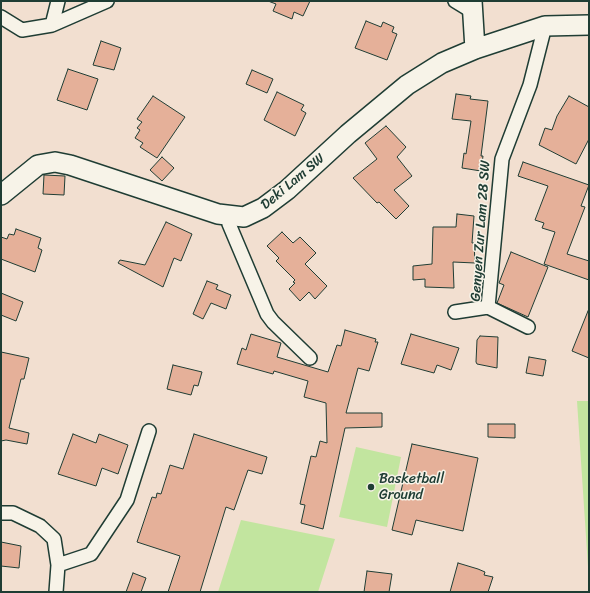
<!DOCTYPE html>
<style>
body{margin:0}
#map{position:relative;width:590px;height:593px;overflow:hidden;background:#f2dfd0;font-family:Sriracha,sans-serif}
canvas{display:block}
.frame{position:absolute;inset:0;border:2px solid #1f3d34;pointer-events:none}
</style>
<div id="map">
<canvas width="590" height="593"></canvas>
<div class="frame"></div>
</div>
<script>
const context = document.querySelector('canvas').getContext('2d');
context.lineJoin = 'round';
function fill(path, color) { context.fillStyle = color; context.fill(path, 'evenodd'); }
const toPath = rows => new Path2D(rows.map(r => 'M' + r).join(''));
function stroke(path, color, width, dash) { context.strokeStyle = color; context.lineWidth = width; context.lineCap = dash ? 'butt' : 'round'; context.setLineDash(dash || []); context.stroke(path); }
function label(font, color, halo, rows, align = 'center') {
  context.font = font + ' Sriracha,sans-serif'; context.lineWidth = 3; context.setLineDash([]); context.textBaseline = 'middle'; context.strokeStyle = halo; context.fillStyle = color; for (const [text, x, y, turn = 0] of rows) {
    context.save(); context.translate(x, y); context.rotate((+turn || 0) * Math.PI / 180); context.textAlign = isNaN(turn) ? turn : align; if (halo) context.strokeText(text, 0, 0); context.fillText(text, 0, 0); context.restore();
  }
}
const green = toPath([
 [577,401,589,401,589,582],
 [356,447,401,457,387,527,339,517],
 [241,520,335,539,318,592,218,592]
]);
const building = toPath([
 [268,1,310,1,303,16,294,12,292,19,273,11,276,4,268,1],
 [366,21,381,27,383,22,394,27,392,32,397,34,387,60,355,48,366,21],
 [101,41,121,48,114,70,93,65,101,41],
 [68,69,98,79,87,110,57,100,68,69],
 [252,70,273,79,267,93,246,84,252,70],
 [277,92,304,105,301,110,306,113,295,136,264,120,277,92],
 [456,94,471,96,470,99,488,101,481,156,483,156,481,171,462,168,464,153,466,154,471,121,452,119,456,94],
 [153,96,185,117,157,158,140,147,143,143,135,138,140,130,137,128,142,122,137,119,153,96],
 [569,96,589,107,589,139,576,164,539,145,545,128,552,130,557,116,569,96],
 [386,126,406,147,397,157,412,176,394,190,409,206,396,219,379,202,377,203,353,178,377,159,365,143,386,126],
 [162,157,174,168,162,181,150,170,162,157],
 [523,162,589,185,581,206,585,207,567,254,589,261,589,280,544,264,555,232,542,228,544,223,535,220,548,186,518,176,523,162],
 [44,175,65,176,64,195,43,194,44,175],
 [457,214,474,216,472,243,474,243,475,263,453,262,454,288,425,287,425,279,413,280,413,266,432,264,433,227,456,227,457,214],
 [166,222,192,234,181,261,174,258,163,287,118,263,120,260,145,265,166,222],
 [16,229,41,238,38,248,42,250,35,272,1,259,1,237,7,239,9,234,14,235,16,229],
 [282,232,293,243,300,237,316,253,305,264,327,286,315,299,309,292,300,301,289,289,295,283,293,282,295,280,276,261,279,258,267,246,282,232],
 [511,252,548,267,528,317,497,303,504,285,499,283,511,252],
 [207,281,218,285,216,289,231,295,226,309,211,303,203,319,193,314,207,281],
 [1,293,23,302,16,321,1,315,1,293],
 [588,311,589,311,589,358,572,351,588,311],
 [345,330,376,339,375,342,378,342,369,371,358,368,346,413,382,413,382,427,345,428,323,529,301,523,305,505,300,504,311,456,316,457,320,441,327,443,326,403,304,397,308,381,274,371,273,374,237,364,242,348,246,350,251,334,281,343,277,357,328,372,337,345,341,346,345,330],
 [411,334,459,348,451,370,437,365,434,373,401,364,411,334],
 [480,336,498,337,497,368,477,364,476,362,477,340,480,336],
 [1,352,29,358,24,379,21,379,9,428,29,433,27,444,6,440,1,441,1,352],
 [529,357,546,360,543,376,526,373,529,357],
 [173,365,202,372,198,386,194,385,191,395,167,389,173,365],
 [488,424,515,424,515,438,488,437,488,424],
 [73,434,96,443,99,434,128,445,118,474,102,468,96,486,58,474,73,434],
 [194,434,267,457,262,474,248,470,234,510,226,507,200,592,168,592,180,556,137,542,152,497,156,498,157,493,161,494,170,465,183,469,194,434],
 [412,444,478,458,463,531,416,520,412,535,392,530,412,444],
 [1,542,21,546,19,568,1,566,1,542],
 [458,563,478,569,485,572,484,575,493,577,488,592,450,592,458,563],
 [367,571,392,574,389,592,364,592,367,571],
 [133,573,146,578,141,592,126,592,133,573]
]);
const minor = toPath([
 [455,1,473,12],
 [1,17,22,30,52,25,107,1],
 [52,25,58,1],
 [228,216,229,224,267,314,273,322,310,358],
 [455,312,488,307],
 [528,327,488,307,502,159,530,85,545,26],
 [1,513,13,513,40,526,54,539,58,565,56,592],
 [58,565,91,554,127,500,149,431]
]);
const secondary = toPath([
 [472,1,475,49],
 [1,195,38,165,55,162,70,165,218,214,244,217,263,208,287,190,348,134,407,85,442,63,475,49,545,26,589,25]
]);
const markers = [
 [371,487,4,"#1f3d34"]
];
const streetNames = [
 ["Deki Lam SW",293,182,-40],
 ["Genyen Zur Lam 28 SW",481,231,-86]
];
const poiNames = [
 ["Basketball",379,479],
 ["Ground",379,495]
];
fill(green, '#c2e59f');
fill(building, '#e5b099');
stroke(building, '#1f3d34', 1);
stroke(minor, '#1f3d34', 16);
stroke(secondary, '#1f3d34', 22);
stroke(minor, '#f7f3e8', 13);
stroke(secondary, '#f7f3e8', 19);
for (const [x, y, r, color] of markers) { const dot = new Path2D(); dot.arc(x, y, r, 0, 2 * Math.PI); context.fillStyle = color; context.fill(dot); stroke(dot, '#f7f3e8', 1.5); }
label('14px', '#1f3d34', '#f7f3e8', streetNames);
label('14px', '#1f3d34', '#f7f3e8', poiNames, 'left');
</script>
